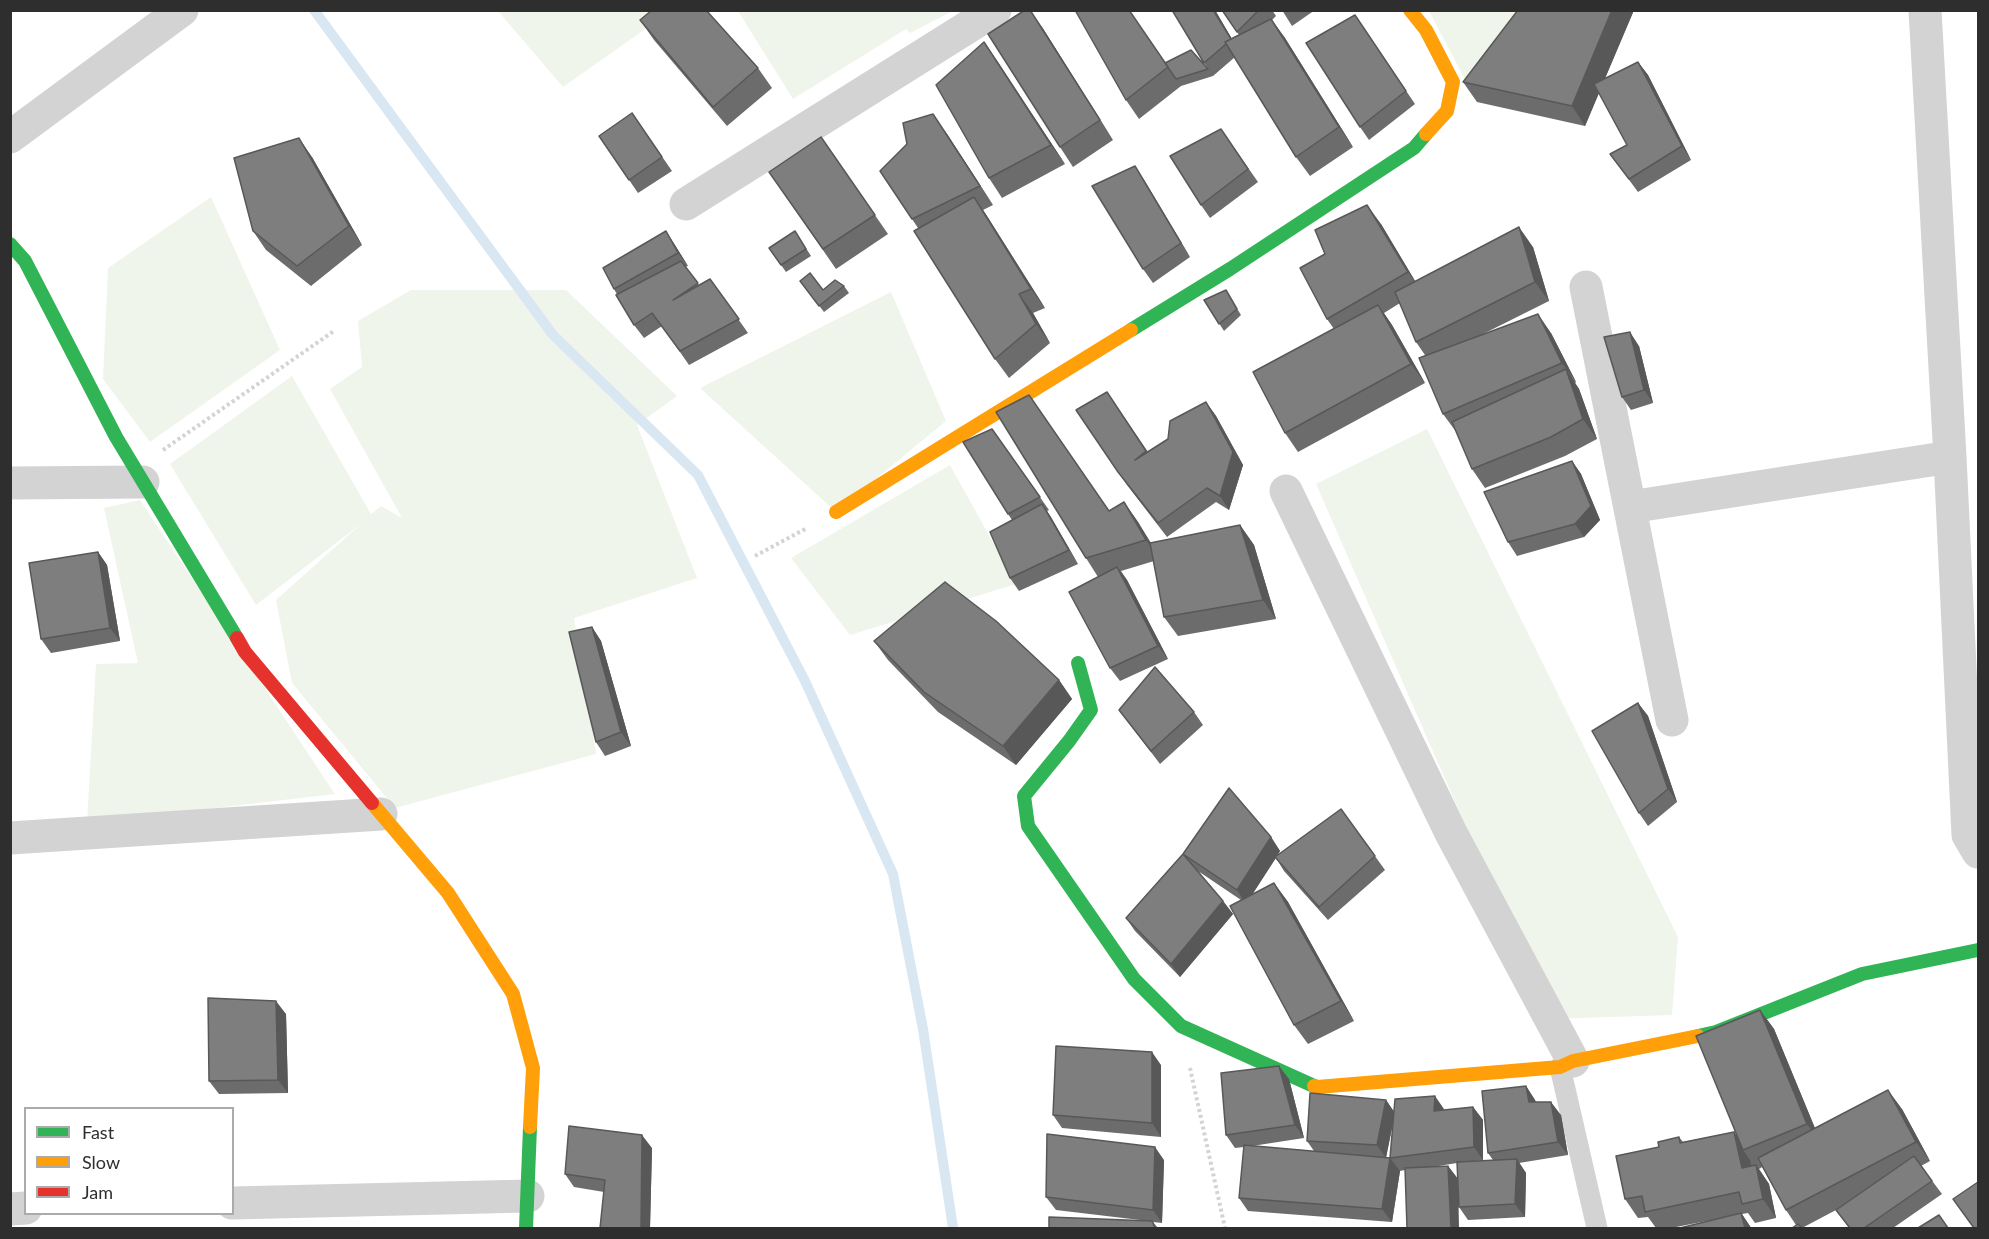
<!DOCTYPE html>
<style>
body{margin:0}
#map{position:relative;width:1989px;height:1239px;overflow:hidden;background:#fff;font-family:Lato,sans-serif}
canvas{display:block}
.frame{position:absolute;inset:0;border:12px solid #2e2e2e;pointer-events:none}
.legend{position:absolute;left:24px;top:1107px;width:210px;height:108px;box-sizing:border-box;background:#fff;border:2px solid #ababab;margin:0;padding:8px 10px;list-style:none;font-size:18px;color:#2e2e2e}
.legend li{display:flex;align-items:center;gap:12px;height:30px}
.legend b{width:30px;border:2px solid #ababab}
</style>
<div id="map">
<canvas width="1989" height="1239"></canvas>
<div class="frame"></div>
<ul class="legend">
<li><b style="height:8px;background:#30b455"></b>Fast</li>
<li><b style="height:8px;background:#ff9f0a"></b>Slow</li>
<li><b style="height:8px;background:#e5322d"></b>Jam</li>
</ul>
</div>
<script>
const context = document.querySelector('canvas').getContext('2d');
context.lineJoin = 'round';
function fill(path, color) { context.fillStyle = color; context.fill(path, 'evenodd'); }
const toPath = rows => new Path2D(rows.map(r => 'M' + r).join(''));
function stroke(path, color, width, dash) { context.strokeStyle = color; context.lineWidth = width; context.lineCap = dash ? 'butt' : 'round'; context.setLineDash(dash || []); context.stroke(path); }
const green = toPath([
 [498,11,671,11,563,87],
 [738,11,953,11,910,33,906,29,793,99],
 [1429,11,1547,11,1477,102],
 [211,197,280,350,150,442,103,379,108,268],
 [411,290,566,290,677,396,637,425,697,578,574,618,596,754,395,808,292,683,276,600,362,523,256,605,170,464,292,376,371,514,381,506,402,518,330,389,362,367,358,321],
 [891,292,946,421,836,512,700,388],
 [1427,429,1678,937,1672,1015,1550,1019,1316,484],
 [950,465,1016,584,850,635,791,558],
 [140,500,335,794,87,823,96,664,138,663,104,508]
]);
const stream = toPath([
 [314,10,553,335,698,475,805,681,893,874,923,1029,953,1228]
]);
const path = toPath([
 [163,450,334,331],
 [755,556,807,528],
 [1190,1068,1225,1228]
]);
const lane = toPath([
 [1560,1067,1597,1228]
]);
const street = toPath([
 [1925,10,1950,457,1968,835,1978,852],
 [10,137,182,10],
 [686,204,995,10],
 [1586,287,1672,720],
 [10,483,143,482],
 [1286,491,1451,833,1573,1061],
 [1630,507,1950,457],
 [10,838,381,814],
 [232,1203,528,1196],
 [10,1209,26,1208]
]);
const fast = toPath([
 [10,244,25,261,116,437,237,638],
 [1131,330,1230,269,1414,148,1426,134],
 [1078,663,1091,710,1069,741,1024,796,1028,826,1134,979,1181,1026,1314,1086],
 [1698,1036,1716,1032,1862,974,1978,950],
 [526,1228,530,1127]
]);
const slow = toPath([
 [1410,10,1426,30,1453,82,1447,111,1426,134],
 [836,512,1131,330],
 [372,803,448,893,513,994,533,1068,530,1127],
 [1314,1086,1317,1087,1560,1067,1573,1061,1698,1036]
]);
const jam = toPath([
 [237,638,245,652,372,803]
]);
const wall = toPath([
 [1172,10,1215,10,1232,39,1239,35,1222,10,1272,10,1276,16,1272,20,1285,38,1353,147,1310,176,1296,157,1235,57,1213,76,1181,86,1139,119,1126,100,1165,63,1208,69],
 [1282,10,1315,10,1292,26],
 [1634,10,1605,78,1638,62,1648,75,1691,160,1638,192,1610,154,1627,145,1599,93,1585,126,1477,102,1463,82],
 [1355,15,1415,104,1369,140,1360,127],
 [640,20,758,68,772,88,727,126,654,40],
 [1042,27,1113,140,1073,167,1060,147],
 [984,42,1065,164,1002,198,989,178],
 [632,113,672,171,638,193,599,136],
 [1221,129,1258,182,1210,218,1201,205],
 [947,134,993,205,983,210,1045,308,1033,313,1050,343,1009,378,995,359,918,228,880,171],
 [821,137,888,234,836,269,769,172],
 [312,157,362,245,311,286,266,250,253,231],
 [1144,180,1190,257,1153,283,1143,269],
 [1381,224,1415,281,1533,247,1549,301,1483,334,1551,333,1576,382,1575,383,1579,389,1597,439,1565,456,1485,488,1472,469,1457,433,1443,414,1425,355,1416,342,1400,303,1384,313,1392,325,1425,383,1298,452,1285,433,1334,329,1327,319],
 [666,231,688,266,685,267,699,285,710,279,748,333,689,365,662,326,644,338,634,325,614,289],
 [795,231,811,256,786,272,769,248],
 [800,281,823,290,844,286,849,293,824,312],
 [1230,297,1241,315,1224,331,1204,300],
 [1639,346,1653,403,1631,410,1622,397],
 [1107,392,1148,452,1168,439,1206,402,1216,416,1243,465,1229,510,1216,502,1167,537,1127,485,1076,410],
 [992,429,1049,510,1047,511,1078,564,1019,591,1010,578,1012,520,1008,514],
 [1572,461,1581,474,1600,520,1584,537,1517,556,1508,542],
 [1124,502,1138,522,1151,543,1240,525,1254,545,1276,619,1178,636,1164,617,1154,561,1121,571,1127,580,1168,659,1120,681,1110,668,1098,577,1086,558,1109,511],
 [98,552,107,565,120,641,51,653,41,639],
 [592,627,601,641,631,746,605,756,596,742],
 [874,641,1059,680,1072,699,1016,765,938,712,888,660],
 [1638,703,1648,716,1677,802,1648,826,1639,813],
 [1119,710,1194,712,1203,725,1160,764],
 [1341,809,1385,870,1328,920,1284,871,1276,858,1252,895,1274,883,1288,902,1354,1021,1308,1044,1294,1025,1241,900,1198,871,1223,901,1233,914,1180,977,1135,931,1126,918,1183,854,1271,837,1280,851,1277,856],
 [1760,1010,1774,1029,1815,1128,1902,1109,1930,1161,1921,1166,1942,1194,1893,1228,1849,1228,1836,1210,1802,1228,1796,1225,1786,1210,1762,1167,1759,1169,1769,1184,1776,1218,1755,1223,1748,1213,1742,1214,1751,1228,1680,1228,1717,1219,1671,1228,1656,1228,1648,1217,1638,1218,1625,1199,1659,1147,1679,1137,1683,1142,1734,1132,1737,1136],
 [286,1014,288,1093,219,1094,209,1081],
 [1161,1065,1161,1137,1062,1128,1053,1115],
 [1289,1079,1304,1138,1252,1146,1314,1151,1307,1141,1386,1100,1394,1112,1444,1110,1473,1107,1483,1120,1483,1160,1474,1161,1493,1160,1488,1153,1526,1086,1535,1100,1536,1102,1561,1115,1568,1155,1519,1163,1526,1173,1525,1217,1468,1220,1459,1207,1405,1170,1400,1171,1390,1158,1400,1171,1392,1222,1248,1211,1239,1198,1244,1147,1235,1148,1226,1135],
 [1393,1123,1390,1158,1386,1157],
 [1457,1163,1458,1179,1448,1166,1432,1167],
 [652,1148,650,1228,600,1228,604,1192,574,1187,565,1174],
 [1164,1160,1162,1223,1153,1222,1158,1228,1049,1228,1140,1220,1056,1210,1046,1197]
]);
const shadedWall = toPath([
 [1030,10,1042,27,1113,140,1100,120],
 [1213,10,1215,10,1240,53,1231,39],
 [1612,10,1634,10,1585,126,1572,106],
 [1271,19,1285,38,1353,147,1339,127],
 [984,42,998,62,1065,164,1051,145],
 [1638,62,1648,75,1691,160,1682,146],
 [933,114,947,134,993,205,980,186],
 [299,138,312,157,362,245,349,226],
 [1135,166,1144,180,1190,257,1181,243],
 [974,197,987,216,1045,308,1031,289],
 [1367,205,1381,224,1421,291,1408,272],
 [1519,227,1533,247,1549,301,1535,282],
 [666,231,675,245,688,266,678,253],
 [1019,294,1033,313,1050,343,1036,324],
 [1378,305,1392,325,1425,383,1411,364],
 [1538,314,1551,333,1576,382,1562,363],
 [1630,332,1639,346,1653,403,1644,390],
 [1566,369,1579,389,1597,439,1583,419],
 [1206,402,1216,416,1243,465,1229,510,1220,496],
 [1572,461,1581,474,1600,520,1584,537,1575,524],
 [1124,502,1138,522,1160,559,1146,540],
 [1042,504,1051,517,1078,564,1069,550],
 [1240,525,1254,545,1276,619,1263,600],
 [98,552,107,565,120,641,110,628],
 [1117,567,1127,580,1168,659,1158,646],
 [592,627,601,641,631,746,621,732],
 [1059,680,1072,699,1016,765,1003,746],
 [1638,703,1648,716,1677,802,1668,789],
 [1271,837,1280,851,1246,904,1237,890],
 [1274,883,1288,902,1354,1021,1341,1001],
 [1223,901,1233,914,1180,977,1171,964],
 [276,1001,286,1014,288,1093,278,1080],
 [1760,1010,1774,1029,1821,1143,1807,1124],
 [1152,1052,1161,1065,1161,1137,1152,1123],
 [1279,1066,1289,1079,1304,1138,1295,1125],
 [1526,1086,1535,1100,1538,1115,1529,1102],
 [1888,1090,1902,1109,1930,1161,1916,1142],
 [1435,1096,1444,1109,1443,1124,1434,1111],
 [1386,1100,1395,1113,1386,1158,1377,1145],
 [1551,1102,1561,1115,1568,1155,1558,1142],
 [1473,1107,1483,1120,1483,1160,1474,1147],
 [1734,1132,1746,1149,1743,1150,1750,1160,1755,1187,1742,1168],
 [642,1135,652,1148,650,1228,641,1228],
 [1155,1147,1164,1160,1162,1223,1153,1210],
 [1390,1158,1400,1171,1392,1222,1382,1209],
 [1517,1159,1526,1173,1525,1217,1515,1204],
 [1756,1165,1769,1184,1776,1218,1763,1199],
 [1448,1166,1458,1179,1459,1228,1451,1228],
 [1741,1213,1750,1226,1751,1228,1745,1228]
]);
const building = toPath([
 [652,10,706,10,758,68,713,107,640,20,652,10],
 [1025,10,1030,10,1100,120,1060,147,988,34,1025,10],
 [1075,10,1129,10,1168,67,1126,100,1075,10],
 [1172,10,1213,10,1231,39,1225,42,1226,44,1204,63,1172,10],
 [1222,10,1259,10,1237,32,1222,10],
 [1518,10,1612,10,1572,106,1463,82,1518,10],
 [1355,15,1406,91,1360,127,1306,43,1355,15],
 [1271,19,1339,127,1296,157,1225,42,1271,19],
 [984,42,1051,145,989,178,936,85,984,42],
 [1191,50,1208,69,1176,79,1165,63,1191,50],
 [1638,62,1682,146,1629,179,1610,154,1627,145,1594,84,1638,62],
 [632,113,662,157,629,180,599,136,632,113],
 [933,114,980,186,912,219,880,171,907,144,903,123,933,114],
 [1221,129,1248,169,1201,205,1170,156,1221,129],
 [821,137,875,215,823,249,769,172,821,137],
 [299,138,349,226,297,266,253,231,234,158,299,138],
 [1135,166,1181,243,1143,269,1092,186,1135,166],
 [974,197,1031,289,1019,294,1036,324,995,359,914,231,974,197],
 [1367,205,1408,272,1327,319,1300,268,1325,254,1315,230,1367,205],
 [1519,227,1535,282,1416,342,1395,292,1519,227],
 [666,231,678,253,614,289,603,268,666,231],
 [795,231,806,249,781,265,769,248,795,231],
 [681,261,698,283,673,300,710,279,739,319,680,351,652,313,634,325,616,295,681,261],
 [810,273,823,290,835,280,844,286,819,306,800,281,810,273],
 [1226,290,1237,309,1219,324,1204,300,1226,290],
 [1378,305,1411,364,1285,433,1253,372,1378,305],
 [1538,314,1562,363,1443,414,1419,358,1538,314],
 [1630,332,1644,390,1622,397,1604,337,1630,332],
 [1566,369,1583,419,1551,437,1472,469,1452,422,1566,369],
 [1107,392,1146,451,1135,460,1168,439,1170,421,1206,402,1233,452,1220,496,1207,488,1158,523,1118,472,1076,410,1107,392],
 [1029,395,1109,511,1124,502,1146,540,1086,558,996,412,1029,395],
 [992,429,1040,497,1008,514,963,442,992,429],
 [1572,461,1591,506,1575,524,1508,542,1484,492,1572,461],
 [1042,504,1069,550,1010,578,990,532,1042,504],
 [1240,525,1263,600,1164,617,1150,543,1240,525],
 [98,552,110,628,41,639,29,563,98,552],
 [1117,567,1158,646,1110,668,1069,592,1117,567],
 [945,582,996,621,1059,680,1003,746,924,692,874,641,945,582],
 [592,627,621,732,596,742,569,632,592,627],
 [1155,667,1194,712,1151,751,1119,710,1155,667],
 [1638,703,1668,789,1639,813,1592,731,1638,703],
 [1229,788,1271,837,1237,890,1183,854,1229,788],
 [1341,809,1375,856,1319,907,1275,857,1341,809],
 [1183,854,1223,901,1171,964,1126,918,1183,854],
 [1274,883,1341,1001,1294,1025,1230,906,1274,883],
 [208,998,276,1001,278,1080,209,1081,208,998],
 [1760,1010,1807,1124,1743,1150,1696,1036,1760,1010],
 [1056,1046,1152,1052,1152,1123,1053,1115,1056,1046],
 [1279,1066,1295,1125,1226,1135,1221,1073,1279,1066],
 [1526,1086,1529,1102,1551,1102,1558,1142,1488,1153,1482,1091,1526,1086],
 [1888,1090,1916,1142,1786,1210,1758,1158,1888,1090],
 [1310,1093,1386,1100,1377,1145,1307,1141,1310,1093],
 [1435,1096,1434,1111,1473,1107,1474,1147,1390,1158,1395,1099,1435,1096],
 [569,1126,642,1135,641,1228,600,1228,605,1180,565,1174,569,1126],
 [1734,1132,1742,1168,1756,1165,1763,1199,1742,1204,1739,1192,1645,1212,1642,1196,1625,1199,1616,1156,1659,1147,1658,1142,1679,1137,1680,1143,1734,1132],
 [1047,1134,1155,1147,1153,1210,1046,1197,1047,1134],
 [1244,1145,1390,1158,1382,1209,1239,1198,1244,1145],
 [1914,1156,1932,1181,1864,1228,1850,1228,1836,1210,1914,1156],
 [1517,1159,1515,1204,1459,1207,1457,1162,1517,1159],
 [1448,1166,1451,1228,1407,1228,1405,1168,1448,1166],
 [1978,1182,1978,1228,1974,1228,1953,1199,1978,1182],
 [1741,1213,1745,1228,1680,1228,1741,1213],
 [1939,1215,1948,1228,1918,1228,1939,1215],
 [1049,1217,1152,1221,1155,1228,1049,1228,1049,1217],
 [1798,1224,1802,1228,1792,1228,1798,1224]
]);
fill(green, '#f0f5eb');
stroke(stream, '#d8e7f2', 10);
stroke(path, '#d3d3d3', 4, [3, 3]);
stroke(lane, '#d3d3d3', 21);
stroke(street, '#d3d3d3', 33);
stroke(fast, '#30b455', 14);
stroke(slow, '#ff9f0a', 14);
stroke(jam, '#e5322d', 14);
fill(wall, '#6c6c6c');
fill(shadedWall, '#585858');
fill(building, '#7e7e7e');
stroke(building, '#585858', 1.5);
</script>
